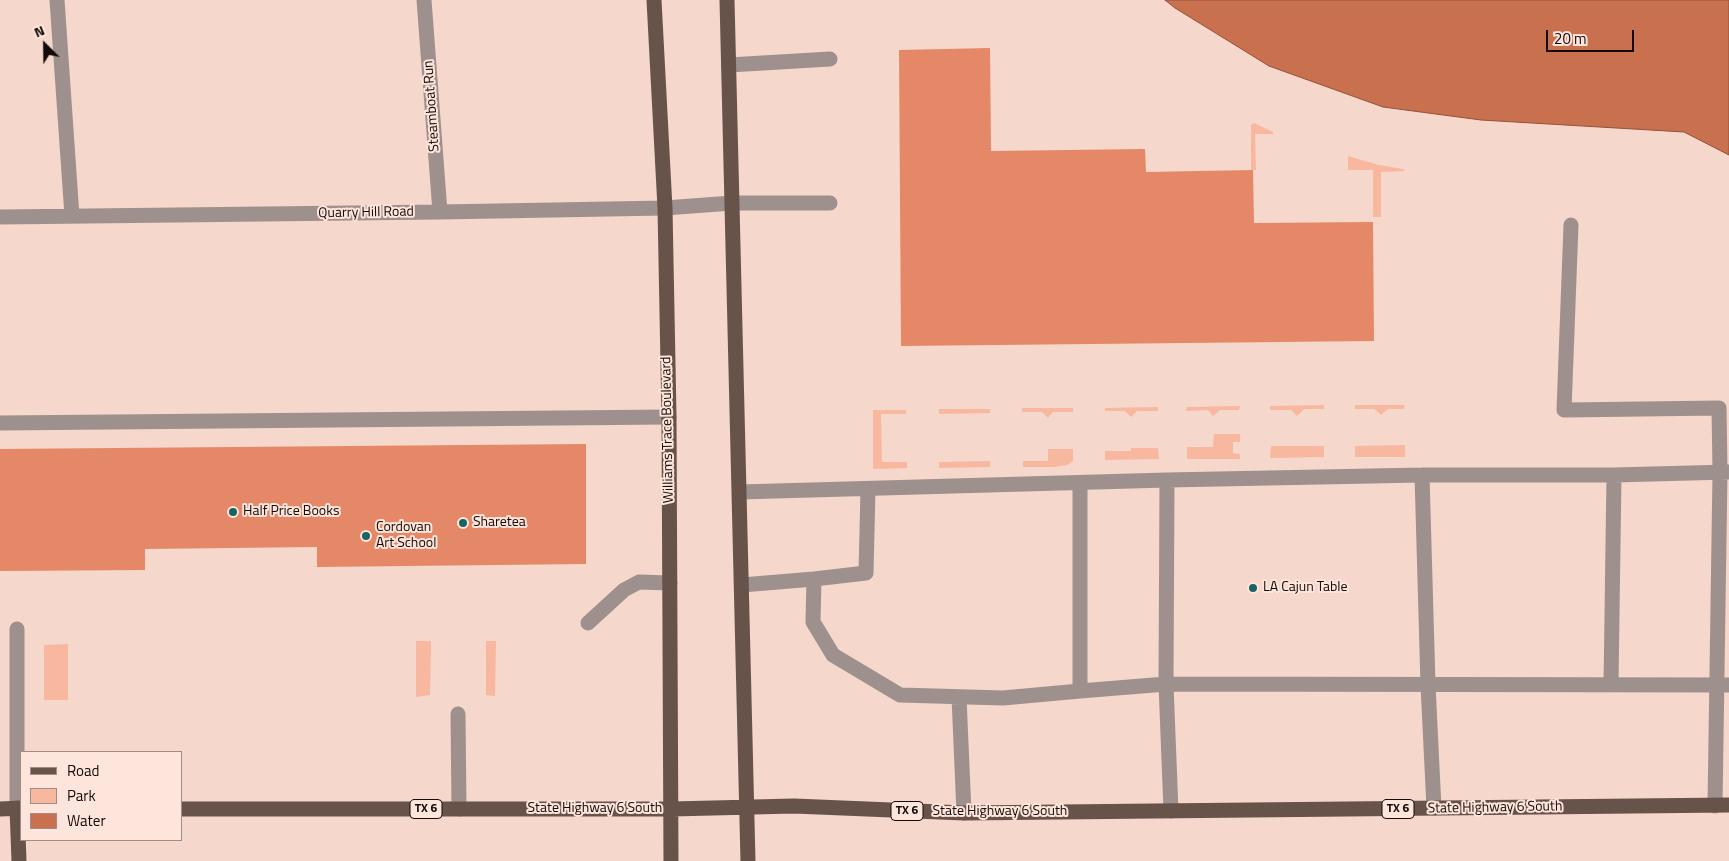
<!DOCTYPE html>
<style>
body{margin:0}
#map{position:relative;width:1729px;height:861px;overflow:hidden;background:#f5d7cc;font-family:"Titillium Web",sans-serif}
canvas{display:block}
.legend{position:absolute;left:20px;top:751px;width:162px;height:90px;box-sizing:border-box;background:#fee5dc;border:1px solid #a08d87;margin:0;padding:6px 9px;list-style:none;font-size:15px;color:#140a07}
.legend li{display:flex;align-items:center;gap:10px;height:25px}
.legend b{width:25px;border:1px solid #a08d87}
.north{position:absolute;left:20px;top:20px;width:50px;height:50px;-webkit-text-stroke:4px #fee5dc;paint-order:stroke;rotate:337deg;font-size:14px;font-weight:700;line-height:20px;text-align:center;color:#140a07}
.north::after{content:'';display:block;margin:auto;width:18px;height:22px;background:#140a07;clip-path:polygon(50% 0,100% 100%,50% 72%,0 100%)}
.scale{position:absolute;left:1546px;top:30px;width:88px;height:22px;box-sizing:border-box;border:2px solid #140a07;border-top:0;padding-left:6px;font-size:15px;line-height:18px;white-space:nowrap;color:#140a07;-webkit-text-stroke:4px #fee5dc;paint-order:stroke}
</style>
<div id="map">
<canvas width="1729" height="861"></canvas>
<ul class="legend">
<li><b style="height:6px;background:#68534b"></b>Road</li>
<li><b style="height:14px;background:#f8b79f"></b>Park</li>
<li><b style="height:14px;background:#c9704f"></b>Water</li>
</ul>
<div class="north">N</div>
<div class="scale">20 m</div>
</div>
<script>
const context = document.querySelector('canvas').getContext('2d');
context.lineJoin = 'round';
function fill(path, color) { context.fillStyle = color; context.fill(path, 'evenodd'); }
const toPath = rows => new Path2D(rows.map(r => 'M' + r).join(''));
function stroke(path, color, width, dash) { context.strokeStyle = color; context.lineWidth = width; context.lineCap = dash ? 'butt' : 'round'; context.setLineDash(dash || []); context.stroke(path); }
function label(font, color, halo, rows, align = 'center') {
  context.font = font + ' "Titillium Web",sans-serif'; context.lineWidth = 4; context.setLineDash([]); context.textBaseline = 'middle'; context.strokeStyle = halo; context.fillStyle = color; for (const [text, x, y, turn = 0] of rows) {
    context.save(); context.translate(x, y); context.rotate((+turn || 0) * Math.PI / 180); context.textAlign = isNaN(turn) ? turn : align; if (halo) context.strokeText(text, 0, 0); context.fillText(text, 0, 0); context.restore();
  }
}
const green = toPath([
 [1254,123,1273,132,1273,134,1255,134,1256,170,1251,170,1251,125],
 [1348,156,1379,165,1403,169,1405,171,1381,172,1381,217,1373,217,1373,170,1348,170],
 [1324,405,1324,409,1304,409,1297,416,1291,410,1270,410,1270,406],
 [1355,405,1405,405,1404,409,1388,409,1381,415,1374,409,1355,409],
 [1240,406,1239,410,1220,410,1213,416,1208,410,1186,411,1187,407],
 [1158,407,1158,411,1137,411,1131,417,1125,411,1105,411,1105,408],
 [1022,408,1073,408,1073,412,1053,412,1048,418,1042,412,1022,412],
 [939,409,990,409,990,413,939,414],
 [873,410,906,410,906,414,881,414,882,462,907,462,907,468,873,469],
 [1214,434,1240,434,1240,442,1233,442,1233,453,1240,454,1240,459,1187,459,1187,447,1213,447],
 [1405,445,1405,457,1355,457,1355,446],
 [1271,446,1324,446,1324,457,1270,458],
 [1131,448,1158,448,1159,459,1105,460,1105,451,1131,451],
 [1048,449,1073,449,1073,461,1067,465,1055,467,1023,467,1023,461,1048,461],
 [990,461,990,467,939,468,939,462],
 [416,641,431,641,430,695,416,697],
 [486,641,496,641,495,696,486,695],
 [68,644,68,700,44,700,44,645]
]);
const water = toPath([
 [1165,0,1729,0,1729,155,1684,132,1481,120,1383,107,1269,66,1175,8,1165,0]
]);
const building = toPath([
 [990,48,991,151,1145,149,1146,172,1253,170,1254,223,1373,222,1374,341,901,346,899,50],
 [586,444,586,564,317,567,317,547,145,549,145,570,0,571,0,449]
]);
const minor = toPath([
 [57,0,72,216],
 [424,0,440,212],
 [729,65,830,59],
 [0,217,440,212,665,208,732,203,830,203],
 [1571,225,1564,410,1719,408,1720,472,1715,806],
 [0,423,669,417],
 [1422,475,1428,685,1434,808],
 [1167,480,1166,684,1171,811],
 [740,492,1167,480,1422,475,1614,475,1729,472],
 [814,579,866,573,868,489],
 [742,585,814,579,813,622,833,655,900,695,1003,698,1080,691,1080,483],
 [588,623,624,590,639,582,670,583],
 [1611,685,1614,475],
 [1080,691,1166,684,1729,685],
 [959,697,964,813],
 [458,714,459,809],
 [17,808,17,629]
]);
const major = toPath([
 [654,0,665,208,669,417,671,861],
 [727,0,748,861],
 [17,808,19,861],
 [0,809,21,808],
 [181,809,672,809,794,806,964,813,1729,805]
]);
const markers = [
 [233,512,5,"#176561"],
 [463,523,5,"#176561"],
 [366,536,5,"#176561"],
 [1253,588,5,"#176561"]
];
const shields = [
 [426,809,32],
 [1398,809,32],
 [907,811,32]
];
const shieldNames = [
 ["TX 6",426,809],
 ["TX 6",1398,809],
 ["TX 6",907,811]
];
const streetNames = [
 ["Steamboat Run",432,106,-94],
 ["Quarry Hill Road",366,213,-1],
 ["Williams Trace Boulevard",668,430,-91],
 ["State Highway 6 South",1495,808,-1],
 ["State Highway 6 South",595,809],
 ["State Highway 6 South",1000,812]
];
const poiNames = [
 ["Half Price Books",243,512],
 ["Sharetea",473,523],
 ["Cordovan",376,528],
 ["Art School",376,544],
 ["LA Cajun Table",1263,588]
];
fill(green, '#f8b79f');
fill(water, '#c9704f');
stroke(water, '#935139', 1);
fill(building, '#e48867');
stroke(minor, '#9e918d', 15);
stroke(major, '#68534b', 15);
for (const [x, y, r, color] of markers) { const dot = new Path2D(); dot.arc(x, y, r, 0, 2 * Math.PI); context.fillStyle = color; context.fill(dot); stroke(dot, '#fee5dc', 2); }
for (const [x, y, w] of shields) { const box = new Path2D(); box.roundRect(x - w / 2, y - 9.5, w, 19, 4); context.fillStyle = '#fee5dc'; context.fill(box); stroke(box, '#140a07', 1); }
label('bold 12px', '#140a07', null, shieldNames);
label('14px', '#140a07', '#fee5dc', streetNames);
label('14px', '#140a07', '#fee5dc', poiNames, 'left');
</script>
